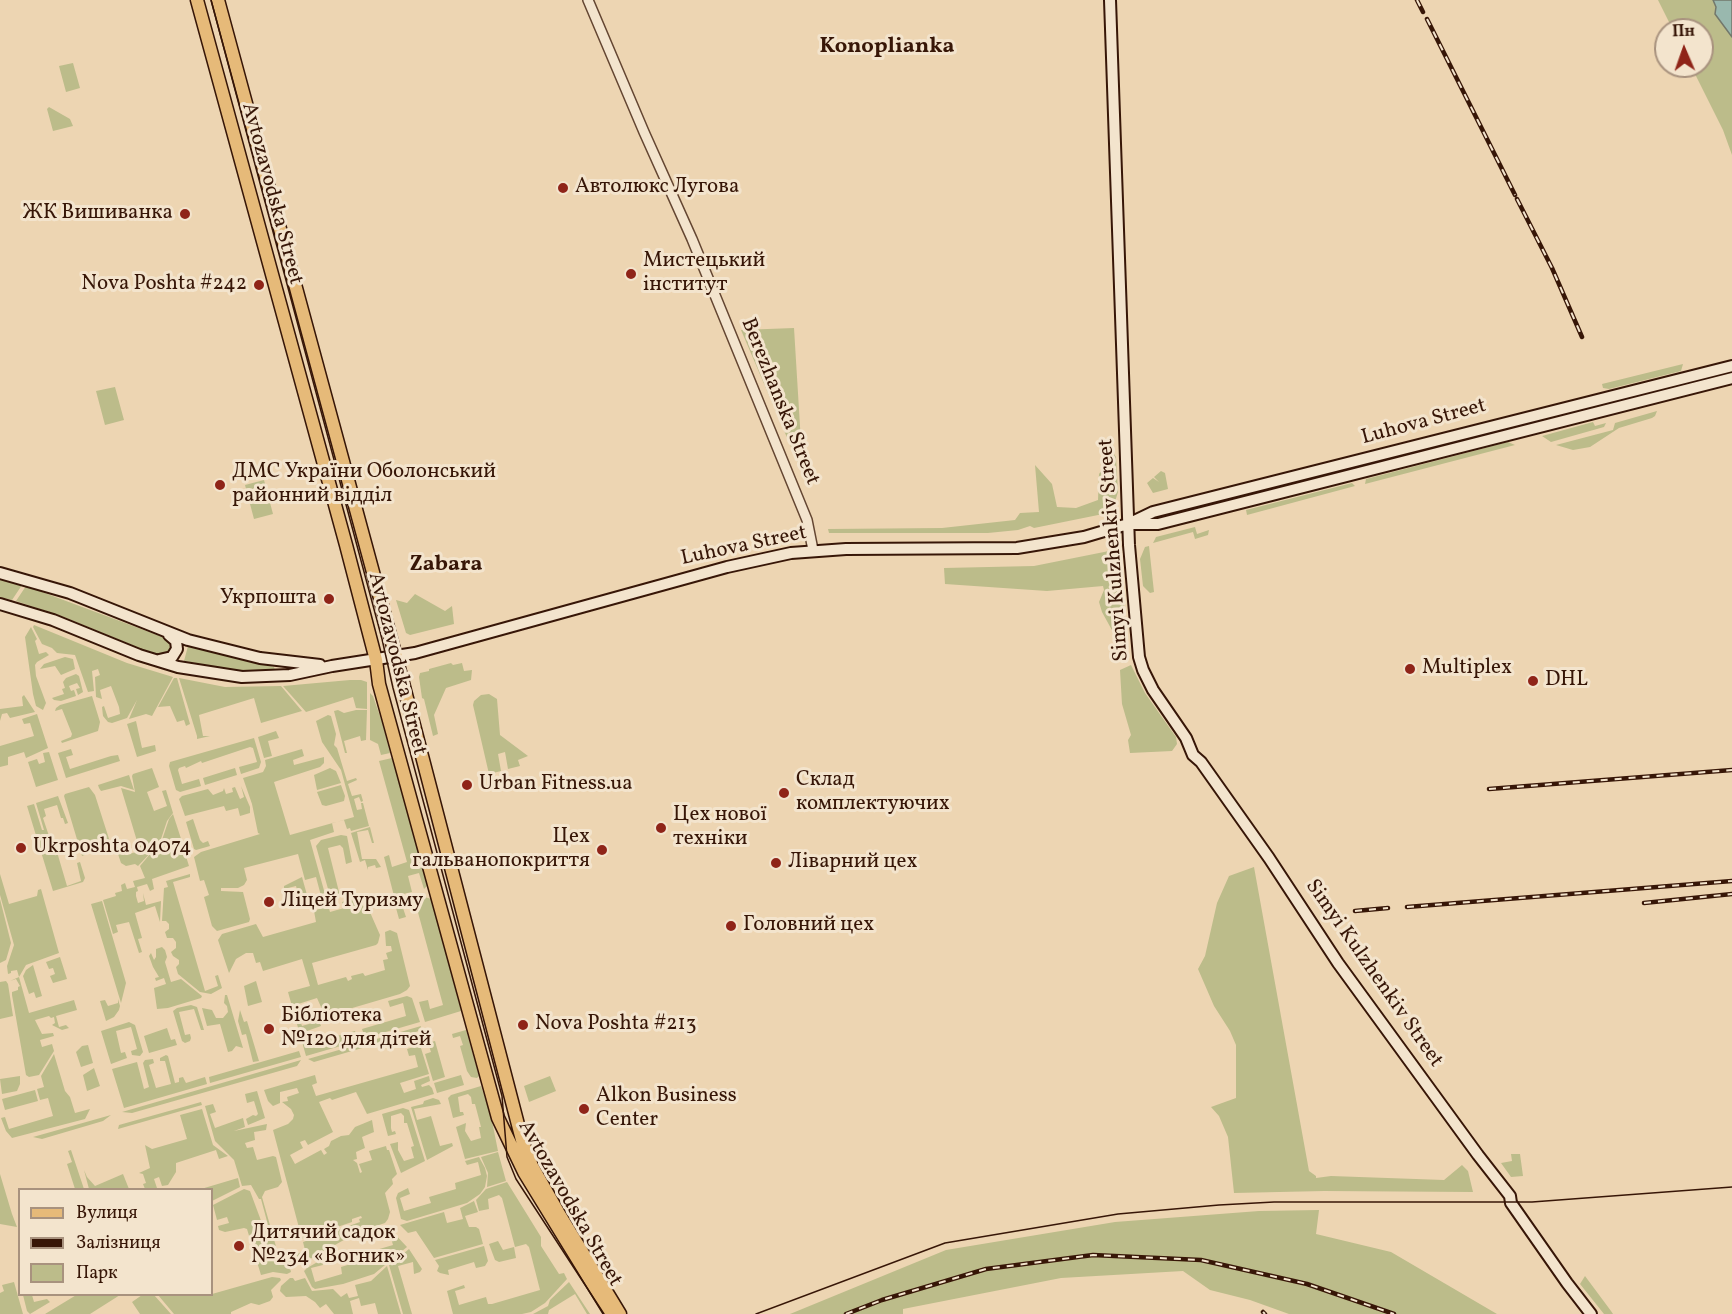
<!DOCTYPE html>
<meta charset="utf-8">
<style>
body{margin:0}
#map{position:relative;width:1732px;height:1314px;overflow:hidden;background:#edd5b2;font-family:Vollkorn,serif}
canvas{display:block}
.legend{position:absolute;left:18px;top:1188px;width:195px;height:108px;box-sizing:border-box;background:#f3e4cd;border:2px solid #a8927e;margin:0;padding:8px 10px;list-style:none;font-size:18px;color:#371607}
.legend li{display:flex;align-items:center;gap:12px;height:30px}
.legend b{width:30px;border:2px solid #a8927e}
.north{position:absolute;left:1654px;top:18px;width:60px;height:60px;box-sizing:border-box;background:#f3e4cd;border:2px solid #a8927e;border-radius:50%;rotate:358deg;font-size:16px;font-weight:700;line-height:24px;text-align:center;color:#371607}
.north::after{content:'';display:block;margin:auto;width:21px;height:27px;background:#8f2418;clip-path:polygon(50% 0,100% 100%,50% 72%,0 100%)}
</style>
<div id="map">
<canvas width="1732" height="1314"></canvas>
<ul class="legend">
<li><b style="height:8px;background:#e6ba79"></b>Вулиця</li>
<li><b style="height:8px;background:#371607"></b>Залізниця</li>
<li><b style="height:16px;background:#bcbc8a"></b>Парк</li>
</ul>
<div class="north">Пн</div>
</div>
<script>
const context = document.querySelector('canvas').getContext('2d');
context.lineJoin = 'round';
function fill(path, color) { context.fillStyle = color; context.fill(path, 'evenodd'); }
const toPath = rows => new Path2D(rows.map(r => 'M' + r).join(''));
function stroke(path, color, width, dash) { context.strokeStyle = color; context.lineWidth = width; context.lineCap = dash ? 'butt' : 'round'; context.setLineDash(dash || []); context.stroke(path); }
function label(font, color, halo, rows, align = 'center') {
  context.font = font + ' Vollkorn,serif'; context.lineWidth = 6; context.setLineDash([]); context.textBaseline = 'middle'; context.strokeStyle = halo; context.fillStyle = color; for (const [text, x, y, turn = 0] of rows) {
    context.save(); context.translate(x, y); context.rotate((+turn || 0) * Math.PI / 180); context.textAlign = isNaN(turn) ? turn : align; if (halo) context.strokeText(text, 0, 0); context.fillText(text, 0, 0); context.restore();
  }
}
const green = toPath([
 [1658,0,1713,0,1716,7,1715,14,1732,37,1732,155,1723,130,1691,66,1702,66,1702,30,1673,30],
 [73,63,80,88,66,92,59,66],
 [49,107,70,119,73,126,53,131,47,109],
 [794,328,803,475,741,330],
 [1683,364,1681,371,1609,389,1603,388,1602,384],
 [115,387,124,420,105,425,96,391],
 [1657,411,1655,416,1652,418,1619,428,1590,447,1573,450,1556,445,1613,430,1615,423],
 [1593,422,1595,426,1606,423,1604,427,1551,442,1542,436],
 [1508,442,1515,445,1365,484,1366,479],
 [1114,454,1116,457,1118,492,1112,511,1108,513,1034,528,1030,526,1018,530,988,533,829,533,828,529,942,528,1015,520,1020,513,1039,512,1035,465,1052,484,1057,507,1076,508,1098,500,1099,474],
 [1161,471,1165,473,1168,489,1153,493,1147,483,1153,478,1159,482,1154,477],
 [264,480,273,514,254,519,245,485],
 [1352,483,1355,486,1247,515,1246,510],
 [1195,527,1197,534,1209,530,1208,535,1195,539,1193,532,1153,543,1156,537],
 [1149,546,1154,592,1150,593,1143,586,1140,559,1145,547],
 [1109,551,1114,551,1121,557,1127,652,1121,652,1119,643,1102,612,1099,602,1104,590,1103,586,1047,591,945,584,944,568,1034,566],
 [0,580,22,585,12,600,0,597],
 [26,586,168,639,171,649,168,653,160,655,156,655,64,617,16,601],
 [415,594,445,611,452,606,454,624,410,635,406,633,396,600,407,603],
 [34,625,127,663,173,677,152,716,146,714,129,719,137,700,127,718,112,723,108,722,103,716,102,707,104,706,108,718,120,714,119,707,111,686,100,690,102,699,96,697,95,677,100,675,98,669,92,671,94,691,88,692,75,655,57,653,52,648,42,644,33,627],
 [31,627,37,639,35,641,39,654,46,652,49,655,37,662,35,665,36,676,46,703,43,710,36,706,33,694,25,637],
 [188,646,274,667,275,670,272,671,236,670,184,661],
 [65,657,73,659,75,669,61,675,55,666,40,669,44,664],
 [451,663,453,665,462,663,464,671,472,670,471,680,446,688,434,715,438,734,433,736,424,699,422,698,419,677,420,673,429,671,429,669],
 [1131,665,1145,693,1176,737,1177,744,1172,751,1130,753,1128,740,1131,735,1122,704,1120,670],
 [76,674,79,676,83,692,78,695,76,689,80,688,77,683,69,686,71,691,74,690,76,696,61,701,54,700,52,698,64,694,62,689,65,688,63,682,66,678],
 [174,678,177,678,190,724,186,726,184,720,177,722,170,706,158,707],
 [179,678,225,687,281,686,302,711,261,723,254,698,199,715,203,736,210,736,197,739,197,736],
 [350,680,361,680,367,682,367,709,356,708,353,697,306,712,283,686],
 [370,693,373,696,382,722,390,753,381,755,378,744,370,740],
 [489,694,497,699,500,735,528,756,518,760,520,766,508,769,505,752,498,754,501,771,489,774,473,705,474,701,481,695],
 [24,695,35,712,10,718,7,713,2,714,0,721,0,709,23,706,22,697],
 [92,696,100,722,98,731,62,743,61,741,71,737,72,734,62,709,55,711,56,708,60,705],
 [338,710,344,713,356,710,367,710,366,740,361,741,360,736,344,741,347,753,345,753,334,711],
 [37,714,48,748,26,758,24,752,8,757,8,765,0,767,0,746,34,736,30,723,24,724,22,719],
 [328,715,331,716,336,734,334,745,337,748,347,781,356,778,357,780,348,784,352,796,361,794,363,801,361,802,359,797,354,799,357,810,362,809,361,803,363,803,369,826,351,831,350,828,347,829,344,820,332,823,334,832,310,840,330,912,344,908,342,902,354,899,369,910,380,935,378,943,376,945,312,963,318,985,346,977,348,981,352,979,351,976,363,973,365,976,385,970,383,960,388,959,386,953,392,951,391,946,386,946,385,932,390,930,397,933,410,986,407,990,400,994,325,1016,317,998,295,1005,302,1026,319,1021,321,1026,307,1031,311,1043,355,1031,358,1041,306,1056,288,992,310,986,302,959,263,971,260,962,256,963,253,953,246,953,236,959,229,973,218,940,222,934,256,924,263,937,316,922,314,911,324,907,316,877,305,880,298,854,244,868,247,880,244,885,238,888,221,888,221,891,243,892,250,919,249,922,217,931,212,926,204,897,209,895,204,880,200,881,194,857,201,852,260,834,258,833,252,804,243,778,263,772,266,766,265,760,302,749,304,756,293,760,294,765,324,757,324,763,320,767,274,782,290,835,354,817,341,770,322,742,316,721],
 [136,721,142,748,155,745,156,751,137,757,127,724],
 [276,731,279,738,268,741,272,756,264,758,258,737],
 [254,738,261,762,259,768,241,774,239,767,257,762,253,748,250,747,202,763,201,761,186,768,185,766,179,768,178,770,182,784,199,779,201,786,180,792,176,790,169,766,170,762],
 [71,749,73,755,66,757,70,769,111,756,118,755,120,761,66,778,58,753],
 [49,752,58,780,36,787,28,762,37,759,39,764,45,762,43,753],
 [392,758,428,885,424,889,419,873,408,876,412,892,394,896,384,857,389,855,392,867,407,862,379,761],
 [152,768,159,787,147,792,154,811,167,806,162,791,166,790,173,813,167,821,161,839,155,846,161,842,163,845,161,851,164,854,170,850,184,850,189,866,152,879,154,889,150,891,147,884,137,887,138,891,136,892,136,896,138,903,144,901,143,893,146,905,161,901,160,922,155,906,135,913,142,938,138,939,142,952,139,953,129,922,116,925,118,932,113,934,103,900,116,896,115,893,122,891,121,885,125,883,127,889,135,887,133,881,145,878,140,866,155,848,138,866,135,864,126,866,121,863,115,845,121,842,125,855,140,851,121,788,135,792,132,776,133,774],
 [235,768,237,775,205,785,203,778],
 [330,768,336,771,341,783,317,790,314,775],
 [129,775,134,790,121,786,101,791,99,788,98,785],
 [341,785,345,796,344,801,326,806,322,805,317,792],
 [241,786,250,807,250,813,240,816,238,808,226,811,224,806,185,816,179,799,182,796,208,789,213,795,223,791,224,788,226,794,233,792,232,788,235,787,240,799,244,797],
 [89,787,95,795,110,842,90,846,92,852,82,856,64,796,65,794],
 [58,796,68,823,65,824,63,818,61,818,57,805,44,809,46,816,43,818,49,836,52,835,67,886,81,881,77,863,80,862,85,878,83,882,53,891,27,806,34,804,42,830,44,830,36,803],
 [173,814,184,848,184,849,170,849,162,840,169,819],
 [193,819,200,840,203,843,208,841,210,846,196,850,194,849,186,822],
 [370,827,374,843,372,843,368,830,357,832,362,859,376,859,381,867,376,868,375,865,368,867,368,870,365,860,360,862,351,833],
 [341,835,347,836,352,862,346,864,343,848,340,845,328,848,340,896,333,897,330,896,316,846,321,840],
 [1254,867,1309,1171,1316,1176,1316,1178,1331,1176,1444,1180,1462,1165,1468,1171,1473,1192,1324,1191,1234,1193,1228,1137,1219,1116,1211,1107,1236,1098,1236,1045,1230,1031,1214,1006,1198,969,1205,956,1217,903,1229,876],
 [0,874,9,904,37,896,38,890,41,889,59,953,26,965,19,977,17,970,11,971,11,973,8,974,7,966,14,945,0,895],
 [190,874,190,877,173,882,205,991,218,986,215,976,218,975,222,988,211,994,200,992,178,974,176,967,179,964,179,960,173,956,171,952,176,948,176,942,173,938,167,938,165,932,169,929,169,924,166,921,162,921,164,888,168,887,166,881],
 [302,877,309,902,286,903,286,900,299,897,296,886,284,889,284,886],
 [424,897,432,899,461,1011,425,1022,419,1002,428,1000,430,1009,443,1005,416,905,403,908,406,917,399,919,396,908,399,904],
 [0,899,11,943,6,960,0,963],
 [102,901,126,983,121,1003,91,904],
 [162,947,165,950,167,957,165,962,171,982,181,979,202,996,201,998,168,1008,157,1009,154,988,166,984,164,978,156,981,155,978,159,977,153,967,149,956,151,953,154,960,156,957,156,949],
 [60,957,67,979,53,983,50,976,55,974,53,968,49,969,46,962],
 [33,965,42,996,36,998,34,992,29,994,23,976,26,970],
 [19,977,29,1013,74,1000,77,1010,56,1016,59,1027,66,1025,69,1028,62,1030,52,1025,55,1023,54,1017,51,1018,49,1016,35,1020,42,1034,53,1033,54,1036,40,1040,42,1047,52,1044,54,1051,39,1075,29,1077,26,1075,12,995,12,992,18,990,18,987,20,986,16,979,10,981],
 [6,981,8,984,13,1016,0,1019,0,982],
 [256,981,262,1002,248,1006,244,986],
 [225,995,227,995,243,1048,236,1046,232,1051,228,1052,220,1024,207,1026,202,1008,212,1010,216,1018,223,1018,228,1012,227,1006,224,1003],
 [407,996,412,998,420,1022,365,1038,362,1029,406,1016,403,1003,390,1007,388,1001],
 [118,999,120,1006,119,1010,114,1017,106,1021,100,1001,105,1000,108,1006,118,1003],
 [191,1005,197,1007,204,1030,201,1030,194,1009,179,1012,185,1035,190,1034,191,1038,190,1041,185,1043,182,1041,173,1011,177,1008],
 [240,1010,244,1022,247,1021,259,1061,253,1062,246,1034,242,1035,238,1021],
 [129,1022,135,1025,143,1052,140,1056,132,1055,131,1051,137,1049,131,1027,116,1031,121,1053,125,1052,127,1058,111,1064,101,1031],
 [421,1026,420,1030,414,1033,314,1062,308,1059],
 [167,1028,171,1040,175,1039,177,1045,149,1053,144,1036],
 [466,1030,479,1076,477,1078,471,1077,467,1071,460,1046,463,1045,460,1036,453,1038,452,1034],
 [435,1041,445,1077,433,1081,425,1054,431,1052,428,1043],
 [88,1045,93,1063,81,1067,76,1052,82,1046],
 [420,1045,429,1074,400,1083,404,1093,416,1089,414,1081,429,1076,430,1081,421,1085,422,1087,429,1085,432,1088,434,1094,367,1114,356,1092,332,1100,330,1098,319,1102,333,1132,308,1145,305,1140,300,1142,303,1148,290,1155,295,1164,321,1150,324,1155,327,1153,324,1149,329,1146,331,1141,341,1136,349,1135,355,1127,372,1120,374,1132,362,1137,365,1148,356,1152,357,1159,353,1160,357,1163,360,1173,362,1172,359,1164,372,1160,369,1151,386,1146,387,1150,389,1150,397,1174,392,1179,393,1184,385,1193,390,1212,388,1219,385,1223,358,1232,303,1263,290,1268,291,1272,287,1274,273,1272,261,1275,247,1229,244,1228,225,1232,219,1230,218,1226,229,1223,227,1217,217,1220,213,1205,244,1189,250,1191,263,1226,268,1225,261,1199,259,1199,251,1185,242,1186,234,1160,215,1141,205,1106,213,1104,216,1112,210,1114,215,1128,243,1118,245,1127,234,1131,267,1124,266,1130,254,1132,255,1140,245,1143,247,1148,253,1147,257,1160,273,1156,276,1157,282,1182,278,1187,265,1191,262,1197,277,1250,283,1257,303,1252,305,1250,303,1242,360,1222,359,1219,362,1218,361,1216,352,1219,352,1222,302,1239,273,1130,288,1124,293,1119,294,1115,291,1109,282,1102,288,1101,287,1097,299,1093,297,1088,280,1092,280,1103,273,1106,268,1101,264,1090,315,1075,317,1083,312,1085,316,1096,418,1067,415,1055,409,1056,407,1049],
 [299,1051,301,1057,210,1083,209,1077],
 [54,1054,65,1091,70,1097,75,1113,90,1109,85,1119,12,1138,6,1131,1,1118,5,1117,9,1129,53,1116,48,1098,40,1100,37,1089,44,1087,41,1076],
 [166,1055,168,1056,175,1083,179,1082,179,1078,183,1077,186,1083,205,1077,207,1084,124,1108,112,1069,137,1062,144,1089,149,1087,143,1063,145,1060,153,1059,154,1063,149,1065,156,1088,171,1084,165,1061,160,1061,160,1058],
 [301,1060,297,1066,132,1113,122,1112],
 [94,1068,100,1086,87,1091,83,1075],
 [461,1075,464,1085,437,1093,434,1083],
 [20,1076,20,1084,17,1091,2,1094,0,1079],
 [550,1076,556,1091,529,1102,524,1086],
 [481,1086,491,1116,498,1151,465,1159,456,1127,466,1123,465,1131,471,1141,481,1138,479,1127,481,1127,480,1123,475,1104,472,1104,471,1097,468,1094,458,1097,460,1112,463,1112,464,1115,453,1118,448,1098,451,1095],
 [35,1090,38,1101,5,1110,2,1099],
 [257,1091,265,1118,248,1125,246,1119,253,1115,256,1116,258,1114,254,1101,247,1103,245,1094],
 [433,1098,439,1100,441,1104,414,1109,417,1120,431,1116,440,1146,452,1143,453,1146,427,1160,411,1107,423,1104,424,1101],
 [201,1102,202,1105,118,1129,119,1125],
 [403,1108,409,1110,425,1161,401,1173,390,1144,398,1142,398,1150,404,1161,414,1158,411,1147,414,1146,407,1123,404,1123,404,1116,401,1113,391,1116,391,1128,392,1132,395,1131,396,1134,388,1136,382,1114],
 [202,1109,213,1145,228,1156,219,1159,216,1150,176,1163,176,1172,168,1185,162,1186,159,1177,154,1179,157,1188,145,1189,143,1184,146,1183,143,1174,139,1173,150,1168,145,1145,152,1149,187,1139,180,1115],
 [111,1115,103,1121,42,1139,33,1137],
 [71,1150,84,1189,75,1189,67,1164,72,1162,68,1151],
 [498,1152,506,1181,487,1187,488,1173,481,1157],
 [1511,1154,1520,1154,1523,1176,1511,1177,1501,1163,1512,1161],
 [479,1157,485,1168,487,1176,485,1187,480,1194,467,1203,407,1221,401,1219,396,1198,398,1193,408,1188,410,1194,400,1198,404,1211,431,1203,429,1197,456,1189,455,1183,481,1175,478,1162,467,1165,465,1161],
 [84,1170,87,1177,95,1186,123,1174,129,1189,89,1189],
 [0,1174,12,1214,17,1227,0,1224],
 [238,1178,240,1187,212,1201,212,1190,201,1189],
 [507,1182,541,1237,541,1246,559,1274,564,1273,567,1279,545,1303,531,1312,522,1314,453,1314,447,1291,464,1285,465,1288,455,1291,459,1305,486,1297,488,1304,492,1304,540,1290,529,1247,526,1244,515,1247,502,1198,499,1195,488,1199,489,1209,479,1211,476,1200,486,1189],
 [474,1201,478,1212,465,1216,469,1227,476,1227,479,1229,483,1244,434,1258,416,1231,408,1233,400,1225,444,1212,447,1223,463,1219,460,1208],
 [1319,1210,1316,1234,1391,1252,1497,1314,1289,1314,1250,1300,1210,1290,1183,1271,1061,1278,903,1309,903,1314,790,1314,946,1250,1115,1222,1259,1211],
 [387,1229,391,1230,407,1247,374,1274,343,1284,315,1289,312,1287,304,1271,307,1268,321,1260,323,1265,311,1268,315,1282,342,1274,341,1267,367,1259,366,1253,393,1245,389,1231,379,1234,379,1231],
 [498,1241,503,1250,514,1247,516,1258,499,1262,495,1260,489,1244],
 [484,1246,488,1261,485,1266,476,1268,474,1262,448,1270,449,1275,440,1273,437,1271,439,1266,435,1260],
 [409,1249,422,1269,420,1272,414,1274,413,1262,398,1266,412,1314,403,1314,389,1265],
 [387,1266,401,1314,378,1314,375,1303,361,1306,359,1298,350,1301,353,1314,334,1314,326,1304,320,1308,315,1302,306,1296,286,1297,280,1291,281,1286,290,1278,293,1278,295,1281,305,1278,312,1291,333,1289,341,1297,347,1293,349,1298,358,1296,355,1285,371,1281],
 [1585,1276,1611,1311,1613,1314,1604,1314,1580,1284],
 [272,1277,280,1278,281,1280,271,1290,273,1297,270,1301,259,1305,251,1303,231,1312,231,1314,174,1314,158,1295,212,1294],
 [14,1282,23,1314,0,1314,0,1293,4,1291,2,1285],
 [569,1282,590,1314,587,1314,575,1294,549,1310,548,1314,533,1314,548,1306,550,1300],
 [78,1294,120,1294,120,1295,90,1314,45,1314],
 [23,1295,32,1295,34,1302,47,1299,50,1302,30,1314,27,1311],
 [142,1295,154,1295,171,1314,140,1314,132,1302]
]);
const water = toPath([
 [1713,0,1732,0,1732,37,1715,14,1716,7,1713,0]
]);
const tertiary = toPath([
 [588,0,644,132,692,239,807,520,813,550]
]);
const secondary = toPath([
 [1110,0,1129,545,1139,657,1143,670,1153,690,1186,738,1193,755,1201,762,1269,858,1338,963,1478,1155,1510,1196,1511,1203,1567,1283,1591,1314],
 [1132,524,1158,524,1732,378],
 [0,573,70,593,188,640,260,658,320,665],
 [0,604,53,620,139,655,178,667,242,677,290,675,332,666,415,653,727,567,791,553,846,549,1017,548,1084,537,1128,524,1153,512,1732,366],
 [159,660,172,657,177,649,176,641,169,635]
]);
const primary = toPath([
 [197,0,346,545,376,660,379,684,498,1118,524,1172,611,1314],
 [218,0,403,683,522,1140,532,1166,558,1212,620,1314]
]);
const tram = toPath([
 [211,0,382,639,393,688,502,1096,507,1157,516,1179,604,1314],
 [756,1314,945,1243,1118,1214,1219,1205,1274,1202,1532,1202,1732,1187]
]);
const rail = toPath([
 [1417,0,1423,12],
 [1427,19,1515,195],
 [1517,199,1552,268,1582,337],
 [1489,789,1732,770],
 [1644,903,1732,894],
 [1407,907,1732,881],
 [1355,911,1388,908],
 [1263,1312,1265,1314],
 [846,1314,882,1300,986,1269,1093,1255,1201,1260,1307,1284,1394,1314]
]);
const markers = [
 [563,188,6,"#8f2418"],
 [185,214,6,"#8f2418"],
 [631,274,6,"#8f2418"],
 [259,285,6,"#8f2418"],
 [220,485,6,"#8f2418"],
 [329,599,6,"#8f2418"],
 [1410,669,6,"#8f2418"],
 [1533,681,6,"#8f2418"],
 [467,785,6,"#8f2418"],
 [784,793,6,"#8f2418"],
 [661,828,6,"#8f2418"],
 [21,848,6,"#8f2418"],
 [602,850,6,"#8f2418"],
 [776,863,6,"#8f2418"],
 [269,902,6,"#8f2418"],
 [731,926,6,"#8f2418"],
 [523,1025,6,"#8f2418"],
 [269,1029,6,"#8f2418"],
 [584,1109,6,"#8f2418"],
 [239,1246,6,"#8f2418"]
];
const poiNames = [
 ["Автолюкс Лугова",575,188],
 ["ЖК Вишиванка",173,214,"right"],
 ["Мистецький",643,262],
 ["інститут",643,286],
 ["Nova Poshta #242",247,285,"right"],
 ["ДМС України Оболонський",232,473],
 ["районний відділ",232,497],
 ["Укрпошта",317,599,"right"],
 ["Multiplex",1422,669],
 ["DHL",1545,681],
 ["Склад",796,781],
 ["комплектуючих",796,805],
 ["Urban Fitness.ua",479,785],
 ["Цех нової",673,816],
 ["техніки",673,840],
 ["Цех",590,838,"right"],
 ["гальванопокриття",590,862,"right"],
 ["Ukrposhta 04074",33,848],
 ["Ліварний цех",788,863],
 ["Ліцей Туризму",281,902],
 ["Головний цех",743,926],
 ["Бібліотека",281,1017],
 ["№120 для дітей",281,1041],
 ["Nova Poshta #213",535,1025],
 ["Alkon Business",596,1097],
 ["Center",596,1121],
 ["Дитячий садок",251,1234],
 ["№234 «Вогник»",251,1258]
];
const streetNames = [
 ["Avtozavodska Street",271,194,75],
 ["Berezhanska Street",779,402,68],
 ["Luhova Street",1424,423,-15],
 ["Luhova Street",744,547,-12],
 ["Simyi Kulzhenkiv Street",1115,550,-94],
 ["Avtozavodska Street",396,664,76],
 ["Simyi Kulzhenkiv Street",1373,974,55],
 ["Avtozavodska Street",569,1204,60]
];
const neighbourhoodNames = [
 ["Konoplianka",887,48],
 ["Zabara",446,566]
];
fill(green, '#bcbc8a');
fill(water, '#99b8ae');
stroke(water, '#72776b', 1.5);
stroke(tertiary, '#644632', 12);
stroke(secondary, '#371607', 14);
stroke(primary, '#371607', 15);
stroke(tertiary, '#f3e4cd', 9);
stroke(secondary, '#f3e4cd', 10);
stroke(primary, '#e6ba79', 12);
stroke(tram, '#371607', 1.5);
stroke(rail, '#371607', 4.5);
stroke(rail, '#f3e4cd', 2, [7]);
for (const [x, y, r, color] of markers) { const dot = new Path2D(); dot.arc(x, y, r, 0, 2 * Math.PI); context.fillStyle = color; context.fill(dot); stroke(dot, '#f3e4cd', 2); }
label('21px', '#371607', '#f3e4cd', poiNames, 'left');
label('21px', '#371607', '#f3e4cd', streetNames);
label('bold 22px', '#371607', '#f3e4cd', neighbourhoodNames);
</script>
